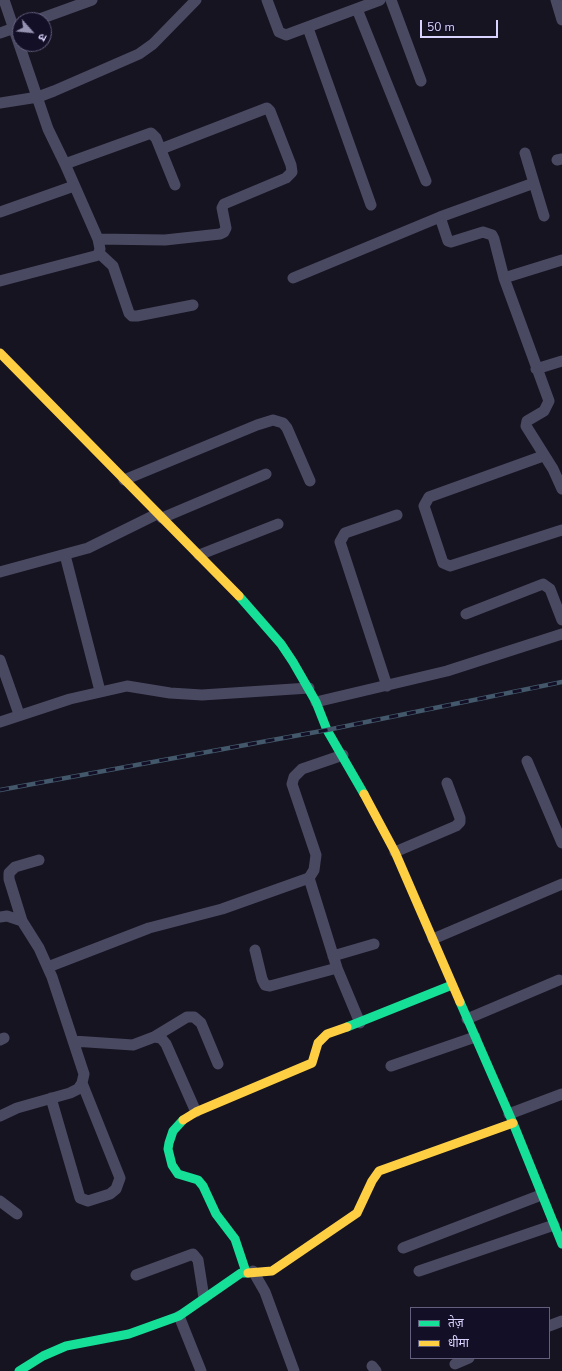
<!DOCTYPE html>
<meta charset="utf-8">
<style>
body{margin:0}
#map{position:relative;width:562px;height:1371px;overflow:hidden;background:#161421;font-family:"Nunito Sans","Noto Sans Devanagari",sans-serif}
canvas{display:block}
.legend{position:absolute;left:410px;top:1307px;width:140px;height:52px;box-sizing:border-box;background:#130f26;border:1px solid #625e7d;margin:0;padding:5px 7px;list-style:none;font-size:12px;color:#d9d4ff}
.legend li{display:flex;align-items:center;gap:8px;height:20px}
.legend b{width:20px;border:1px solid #625e7d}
.north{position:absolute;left:12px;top:12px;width:40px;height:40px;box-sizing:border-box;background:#130f26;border:1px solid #625e7d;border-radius:50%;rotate:117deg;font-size:11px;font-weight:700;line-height:16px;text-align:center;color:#d9d4ff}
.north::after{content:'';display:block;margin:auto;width:14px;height:18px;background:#9591b1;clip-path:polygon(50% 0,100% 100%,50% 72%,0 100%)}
.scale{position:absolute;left:420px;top:20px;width:78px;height:18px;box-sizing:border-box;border:2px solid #d9d4ff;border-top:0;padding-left:5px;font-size:12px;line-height:14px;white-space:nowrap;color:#d9d4ff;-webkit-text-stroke:3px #130f26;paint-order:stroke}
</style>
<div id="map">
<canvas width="562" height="1371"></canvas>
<ul class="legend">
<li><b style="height:5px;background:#16e098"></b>तेज़</li>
<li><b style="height:5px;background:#ffcf43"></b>धीमा</li>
</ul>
<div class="north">उ</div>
<div class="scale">50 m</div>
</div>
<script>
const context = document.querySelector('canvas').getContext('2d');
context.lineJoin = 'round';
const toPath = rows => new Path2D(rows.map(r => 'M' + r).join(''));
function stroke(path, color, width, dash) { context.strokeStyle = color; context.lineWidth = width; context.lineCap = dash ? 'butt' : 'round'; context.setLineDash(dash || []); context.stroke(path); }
const street = toPath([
 [267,0,279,32,286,35,380,0],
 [391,0,421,81],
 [556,0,562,20],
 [357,9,426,181],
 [37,20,92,0],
 [308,28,371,205],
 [0,33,20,26],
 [0,103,38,97,54,91,139,54,153,44,196,0],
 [525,153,534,183],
 [557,160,562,159],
 [65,164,151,133,156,138,175,185],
 [0,212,74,186],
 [440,217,534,183,544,216],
 [98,239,165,240,220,234,224,232,226,228,222,208,224,204,286,178,292,172,291,165,270,111,267,108,161,149],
 [99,253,113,266,129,313,132,316,137,316,193,305],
 [562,260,504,278,549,401,544,411,527,421,526,426,553,469,562,489],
 [293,278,440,217,448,241,451,242,483,232,492,235,494,239,504,278],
 [0,281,95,256,98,255,100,249,98,239,65,164,48,129,4,0],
 [536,369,562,361],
 [543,456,429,497,424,506,443,563,450,566,562,530],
 [124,480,257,425,273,420,283,423,287,428,310,481],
 [162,518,266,474],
 [65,555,100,691],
 [199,555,278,524],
 [0,572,88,548,157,514],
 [466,614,543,584,550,589,562,620],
 [0,660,19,714],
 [387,686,340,542,345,533,397,515],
 [316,702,447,671,562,634],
 [0,722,70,699,127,686,170,693,202,695,309,688],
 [527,761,562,843],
 [395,852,456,826,460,822,460,818,447,783],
 [309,878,337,968,360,1023],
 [0,917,7,916,22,921,39,948,52,977,84,1074,82,1083,78,1089,70,1093,17,1108,0,1116],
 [22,921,9,879,9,873,15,867,39,860],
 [433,939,562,884],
 [255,950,262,979,265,985,270,986,337,968],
 [333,956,374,944],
 [48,967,149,928,222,909,309,878,314,870,316,855,292,784,294,777,302,769,343,755],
 [467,1019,559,980],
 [154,1037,187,1017,194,1017,201,1023,218,1064],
 [0,1040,4,1038],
 [73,1041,133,1045,154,1037,161,1038,166,1044,196,1112],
 [391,1066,475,1037],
 [51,1098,80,1198,88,1201,110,1194,116,1189,120,1178,82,1083],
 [509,1114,562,1094],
 [0,1201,17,1214],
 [403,1248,541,1195],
 [253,1271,265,1292,294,1371],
 [419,1271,554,1225],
 [136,1275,193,1254,198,1260,204,1298],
 [179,1316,201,1371],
 [549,1326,562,1321],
 [455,1364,469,1358],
 [372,1366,376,1371]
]);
const fast = toPath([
 [239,596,281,644,293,662,316,702,327,730,364,794],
 [460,1002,513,1123,562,1244],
 [347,1027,452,985],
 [183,1120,173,1131,169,1143,168,1149,172,1165,178,1174,198,1180,203,1186,216,1214,235,1239,246,1272],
 [19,1371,43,1356,66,1346,129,1334,179,1316,241,1273,248,1273]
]);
const slow = toPath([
 [0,353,239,596],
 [364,794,395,852,460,1002],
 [183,1120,196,1112,312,1063,318,1043,327,1034,347,1027],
 [248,1273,272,1271,357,1213,372,1181,379,1171,513,1123]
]);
const rail = toPath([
 [0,790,327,730,562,682]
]);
stroke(street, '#4a4962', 11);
stroke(fast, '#16e098', 9);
stroke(slow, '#ffcf43', 9);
stroke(rail, '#43596b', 4.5);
stroke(rail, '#130f26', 3, [9]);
</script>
